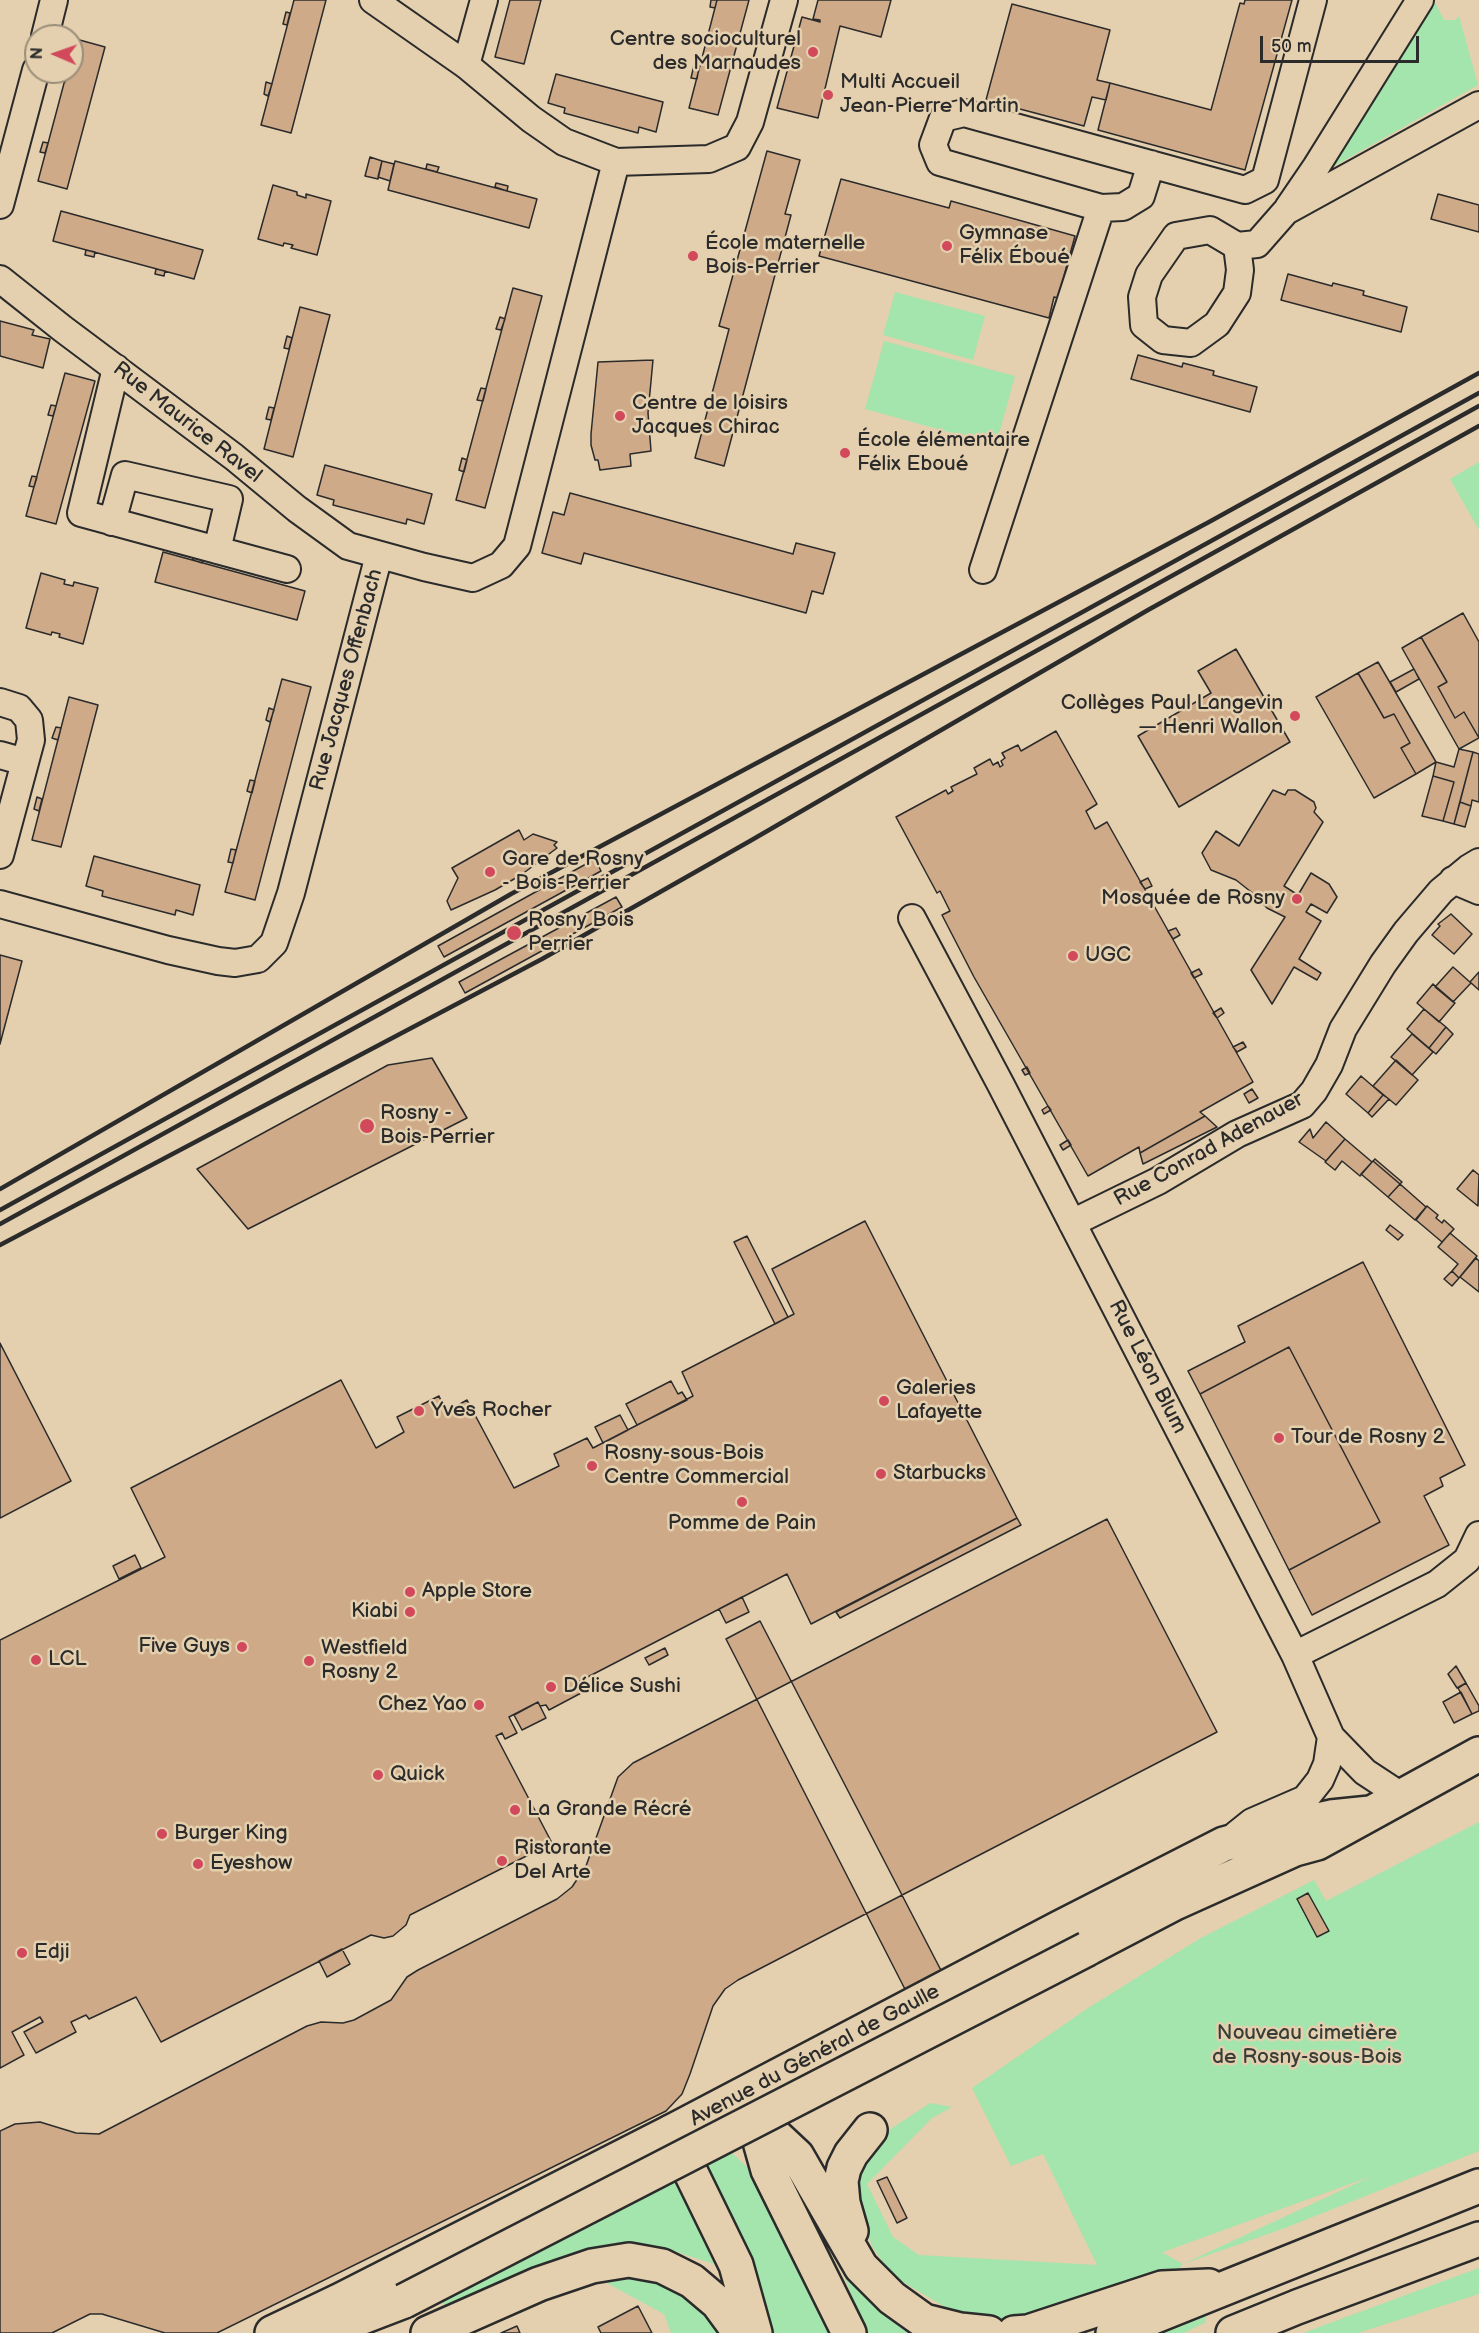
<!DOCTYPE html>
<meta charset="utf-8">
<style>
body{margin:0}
#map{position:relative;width:1479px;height:2333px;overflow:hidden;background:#e4d0ae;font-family:"Balsamiq Sans",sans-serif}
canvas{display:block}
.north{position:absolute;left:24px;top:24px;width:60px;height:60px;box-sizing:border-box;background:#e4d0ae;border:2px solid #9a8e7a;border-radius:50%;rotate:272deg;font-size:16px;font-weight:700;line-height:24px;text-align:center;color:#2b2b2b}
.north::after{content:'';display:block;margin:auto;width:21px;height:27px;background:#d1495b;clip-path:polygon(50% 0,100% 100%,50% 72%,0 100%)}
.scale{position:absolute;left:1260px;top:36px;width:159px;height:27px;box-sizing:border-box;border:3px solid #2b2b2b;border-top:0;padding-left:8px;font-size:18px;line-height:21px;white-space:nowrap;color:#2b2b2b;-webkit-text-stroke:4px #e4d0ae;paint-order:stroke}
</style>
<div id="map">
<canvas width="1479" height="2333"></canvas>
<div class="north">N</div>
<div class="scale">50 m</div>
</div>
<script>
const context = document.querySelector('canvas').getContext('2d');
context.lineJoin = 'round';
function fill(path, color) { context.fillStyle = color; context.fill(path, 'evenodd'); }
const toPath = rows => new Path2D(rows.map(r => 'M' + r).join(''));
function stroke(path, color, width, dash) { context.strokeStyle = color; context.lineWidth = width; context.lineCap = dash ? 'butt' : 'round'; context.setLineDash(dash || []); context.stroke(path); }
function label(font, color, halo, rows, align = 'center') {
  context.font = font + ' "Balsamiq Sans",sans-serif'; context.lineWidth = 5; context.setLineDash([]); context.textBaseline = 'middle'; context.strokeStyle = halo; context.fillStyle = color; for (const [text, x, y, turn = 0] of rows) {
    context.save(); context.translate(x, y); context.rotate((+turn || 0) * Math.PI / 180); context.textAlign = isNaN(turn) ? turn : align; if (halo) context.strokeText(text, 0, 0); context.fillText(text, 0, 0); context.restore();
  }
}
const green = toPath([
 [1432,2,1435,2,1444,20,1455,20,1459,16,1478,85,1329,169],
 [895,292,985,316,973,360,883,335],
 [884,341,1015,376,996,445,865,409],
 [1479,462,1479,530,1450,479],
 [1479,1822,1479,2151,1285,2228,1183,2264,1169,2280,1041,2317,989,2321,950,2310,893,2276,873,2248,848,2186,874,2140,930,2103,952,2107,932,2118,867,2184,893,2237,919,2255,1097,2265,1043,2154,1011,2166,972,2088,1088,2008,1199,1939,1314,1880,1326,1901],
 [1372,2176,1183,2264,1163,2253,1163,2252],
 [731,2152,751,2171,830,2333,768,2333,704,2167],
 [676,2182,714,2264,658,2246,613,2243,574,2254,449,2312,441,2300],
 [1479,2268,1479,2294,1358,2333,1303,2333],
 [621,2271,670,2284,705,2307,726,2333,671,2333,664,2314,601,2280],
 [843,2273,864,2296,893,2318,929,2333,866,2333],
 [1205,2315,1206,2322,1184,2333,1162,2333]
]);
const building = toPath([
 [294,0,326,0,291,133,261,125,294,0],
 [510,0,541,0,524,64,495,57,510,0],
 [711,0,717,0,715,8,710,7,711,0],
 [717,0,749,0,718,115,689,108,717,0],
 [818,0,891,0,881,37,840,26,818,118,777,108,802,17,820,22,820,20,813,19,818,0],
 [1245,0,1292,0,1245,170,1098,130,1110,83,1211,110,1240,3,1244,4,1245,0],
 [1012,4,1110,30,1097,80,1110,83,1106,100,1092,97,1084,126,986,100,1012,4],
 [286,12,290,13,287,25,283,24,286,12],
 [76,39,105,47,67,189,38,181,67,72,72,72,72,54,76,39],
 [694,65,699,67,697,79,691,78,694,65],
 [62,72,67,72,65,82,60,80,62,72],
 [556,74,663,102,656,132,639,127,638,133,564,113,565,108,548,103,556,74],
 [266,82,272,84,268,96,264,94,266,82],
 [43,142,48,143,45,153,40,152,43,142],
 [767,151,800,160,785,214,791,215,724,466,695,458,728,333,729,329,719,326,767,151],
 [370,157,382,161,378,179,365,176,370,157],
 [382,161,394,164,390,181,378,177,382,161],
 [395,161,537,199,529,228,388,190,395,161],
 [427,164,439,167,437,172,426,169,427,164],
 [841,179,949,208,951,201,1075,236,1058,298,1054,297,1049,318,819,256,841,179],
 [496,183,508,186,507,191,495,187,496,183],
 [273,185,297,192,297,195,306,198,306,194,331,201,317,255,291,248,293,245,284,243,283,246,258,239,273,185],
 [1438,194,1479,205,1479,232,1431,219,1438,194],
 [61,211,203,250,194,279,53,241,61,211],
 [86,250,95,252,94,257,85,255,86,250],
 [156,269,165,271,164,276,155,274,156,269],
 [1288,274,1332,286,1333,283,1364,291,1363,295,1407,307,1401,332,1281,300,1288,274],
 [513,288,542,296,485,508,456,500,513,288],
 [300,307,330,315,293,457,264,449,300,307],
 [500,317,505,319,501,330,496,329,500,317],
 [0,321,34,330,32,335,50,339,43,368,0,356,0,321],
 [287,336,292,338,289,349,284,348,287,336],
 [1138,355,1182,367,1183,363,1214,371,1213,375,1257,387,1250,412,1131,379,1138,355],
 [653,360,648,413,651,451,630,454,631,466,600,470,598,460,595,460,591,445,591,434,598,362,653,360],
 [65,373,95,381,56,524,26,516,65,373],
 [481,388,486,389,483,401,477,400,481,388],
 [51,405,56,406,53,416,48,415,51,405],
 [269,407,274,408,271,420,266,419,269,407],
 [462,458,467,460,464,472,459,470,462,458],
 [325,465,432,494,424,524,407,519,406,524,333,505,334,500,317,495,325,465],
 [32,476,37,477,34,487,29,486,32,476],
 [570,493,793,554,796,543,835,553,823,594,812,591,806,613,584,553,581,564,542,553,553,512,564,515,570,493],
 [163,552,305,591,297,620,155,582,163,552],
 [194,554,204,557,202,563,193,560,194,554],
 [41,573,65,580,64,584,73,586,74,582,98,588,83,644,59,637,60,634,52,632,51,635,26,628,41,573],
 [1463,613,1479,642,1479,738,1464,712,1455,718,1438,687,1447,682,1421,637,1463,613],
 [1421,637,1447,682,1438,687,1455,718,1464,712,1479,738,1459,749,1402,648,1421,637],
 [1236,649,1290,742,1179,807,1138,736,1211,693,1198,671,1236,649],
 [1378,662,1436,762,1416,774,1401,748,1410,743,1394,714,1384,718,1358,673,1378,662],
 [1414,669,1419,679,1396,692,1390,682,1414,669],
 [1358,673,1384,718,1394,714,1410,743,1401,748,1416,774,1374,798,1316,697,1358,673],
 [282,679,311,687,255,900,225,892,282,679],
 [69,697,98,705,61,847,32,840,69,697],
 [269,708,274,710,270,722,266,720,269,708],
 [56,727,61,728,58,740,52,738,56,727],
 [1056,731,1097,804,1086,811,1095,829,1107,822,1253,1082,1200,1112,1205,1116,1140,1153,1139,1147,1088,1176,974,977,942,915,950,911,940,891,937,893,896,817,946,790,948,794,953,791,951,787,977,774,974,768,990,759,993,765,998,762,1000,767,1003,765,1001,761,1005,758,1002,753,1018,745,1021,751,1056,731],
 [1459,749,1473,752,1454,824,1443,821,1454,782,1433,776,1436,762,1454,767,1459,749],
 [1473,752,1479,754,1479,802,1472,800,1471,806,1460,802,1473,752],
 [1433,776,1454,782,1443,821,1422,816,1433,776],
 [250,780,255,781,252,793,247,791,250,780],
 [1273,790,1285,795,1288,790,1295,790,1314,802,1316,808,1314,812,1323,822,1284,886,1298,895,1311,873,1329,884,1337,897,1327,913,1311,904,1306,912,1321,921,1299,959,1321,973,1317,980,1294,967,1272,1004,1251,970,1285,917,1267,908,1255,895,1236,880,1211,870,1202,853,1216,831,1239,846,1273,790],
 [37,797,42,799,39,811,34,809,37,797],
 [1460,802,1471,806,1465,827,1454,824,1460,802],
 [519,830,524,840,533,834,557,842,554,845,557,848,521,875,495,890,451,910,447,901,458,878,452,868,519,830],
 [231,849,236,850,233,863,228,862,231,849],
 [94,856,200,885,193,915,176,910,175,915,102,896,103,891,86,886,94,856],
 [595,859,601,871,444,957,438,946,595,859],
 [1148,878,1152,886,1145,889,1140,882,1148,878],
 [616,897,622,907,465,993,459,982,616,897],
 [1451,914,1472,934,1454,954,1432,935,1440,926,1438,924,1451,914],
 [1176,928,1180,935,1173,939,1168,931,1176,928],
 [0,955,22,961,0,1044,0,955],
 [1453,967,1471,983,1453,1002,1435,987,1453,967],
 [1199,969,1202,974,1194,978,1191,973,1199,969],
 [1479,972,1479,990,1470,982,1479,972],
 [1433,984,1455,1003,1439,1022,1417,1003,1433,984],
 [1221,1008,1224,1013,1217,1018,1213,1013,1221,1008],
 [1424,1009,1446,1027,1429,1048,1407,1029,1424,1009],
 [1446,1027,1453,1034,1436,1054,1429,1048,1446,1027],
 [1412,1034,1433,1052,1412,1075,1391,1057,1412,1034],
 [1243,1042,1246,1047,1237,1052,1233,1047,1243,1042],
 [432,1058,467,1118,248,1229,197,1169,388,1065,432,1058],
 [1396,1060,1418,1080,1396,1105,1373,1086,1396,1060],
 [1027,1067,1030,1073,1025,1075,1022,1070,1027,1067],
 [1361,1076,1383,1095,1368,1113,1346,1094,1361,1076],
 [1252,1089,1258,1098,1249,1103,1244,1094,1252,1089],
 [1383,1095,1389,1099,1372,1117,1368,1113,1383,1095],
 [1048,1106,1051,1110,1044,1114,1042,1110,1048,1106],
 [1205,1116,1217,1127,1143,1164,1140,1153,1205,1116],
 [1326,1122,1345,1139,1326,1161,1299,1142,1310,1129,1313,1138,1326,1122],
 [1345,1139,1372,1162,1360,1176,1342,1161,1335,1170,1325,1162,1345,1139],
 [1068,1140,1071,1145,1063,1150,1060,1145,1068,1140],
 [1375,1159,1402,1182,1400,1184,1373,1161,1375,1159],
 [1373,1161,1400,1184,1388,1197,1361,1174,1373,1161],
 [1473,1170,1479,1175,1478,1206,1457,1189,1473,1170],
 [1400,1184,1426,1207,1415,1220,1388,1197,1400,1184],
 [1427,1206,1438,1215,1436,1218,1442,1223,1444,1220,1454,1229,1442,1242,1416,1220,1427,1206],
 [865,1221,1017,1518,811,1624,787,1574,578,1682,583,1692,549,1710,546,1705,540,1706,538,1702,509,1717,517,1733,505,1739,502,1733,496,1736,552,1843,410,1915,406,1925,393,1936,384,1938,371,1935,161,2042,136,1997,89,2019,86,2015,71,2022,76,2032,36,2053,24,2032,43,2022,40,2017,12,2032,24,2055,0,2068,0,1640,165,1557,131,1488,341,1380,376,1448,404,1432,397,1417,439,1396,446,1412,467,1400,514,1488,559,1466,554,1454,587,1438,593,1448,693,1396,682,1372,794,1314,772,1269,865,1221],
 [1390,1225,1403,1235,1398,1240,1386,1230,1390,1225],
 [1450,1233,1477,1256,1459,1278,1452,1271,1458,1264,1438,1247,1450,1233],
 [747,1236,788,1317,775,1324,734,1242,747,1236],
 [1476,1258,1479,1261,1479,1292,1460,1277,1476,1258],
 [1363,1262,1465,1465,1440,1478,1443,1486,1424,1496,1449,1545,1312,1615,1289,1570,1380,1522,1289,1347,1200,1394,1188,1371,1245,1342,1238,1326,1363,1262],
 [1452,1271,1459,1278,1452,1286,1444,1279,1452,1271],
 [0,1343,71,1481,0,1518,0,1343],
 [1289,1347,1380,1522,1289,1570,1200,1394,1289,1347],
 [671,1381,678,1394,682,1392,687,1400,637,1425,626,1404,671,1381],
 [620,1415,628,1430,603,1443,595,1427,620,1415],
 [1017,1518,1021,1525,840,1618,836,1612,1017,1518],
 [1107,1519,1217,1732,738,1980,725,1989,713,2006,690,2074,682,2094,666,2111,217,2333,165,2333,102,2314,90,2314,52,2333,0,2333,0,2131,15,2124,40,2122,76,2133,99,2134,307,2026,321,2022,343,2023,354,2020,391,2000,407,1977,418,1970,557,1899,572,1887,586,1866,618,1777,633,1763,1107,1519],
 [135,1555,141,1568,119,1579,113,1566,135,1555],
 [742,1597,749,1612,726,1623,719,1609,742,1597],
 [760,1621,946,1980,910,1999,726,1639,760,1621],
 [665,1648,668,1655,649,1665,645,1658,665,1648],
 [1456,1666,1466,1683,1457,1688,1448,1674,1456,1666],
 [1466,1683,1479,1706,1479,1711,1472,1714,1458,1688,1466,1683],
 [1461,1692,1472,1714,1454,1723,1443,1702,1461,1692],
 [538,1702,546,1718,522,1730,514,1715,538,1702],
 [1308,1893,1329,1931,1317,1937,1297,1899,1308,1893],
 [342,1949,350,1964,327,1977,319,1961,342,1949],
 [887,2177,907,2218,897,2223,877,2181,887,2177],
 [638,2306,652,2333,601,2333,598,2327,638,2306],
 [517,2326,520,2333,501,2333,517,2326]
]);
const street = toPath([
 [373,0,466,65,531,119,564,142,616,162],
 [45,36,54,0],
 [466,65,484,0],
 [1151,164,1141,196,1123,207,1101,208,940,162,933,145,943,118,964,113,1245,190,1265,180,1313,0],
 [0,205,36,70],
 [1288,208,1316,167,1420,0],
 [1237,246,1240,270,1237,293,1217,324,1191,343,1163,340,1144,325,1142,297,1149,275,1176,236,1210,230,1237,246,1257,244,1286,211,1479,105],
 [0,279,63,329,234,457,297,509,348,546,424,567,473,578,501,565,517,546,616,162,709,159,737,147,750,122,784,0],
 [116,368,81,513,287,569],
 [112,522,125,475,229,499,217,550],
 [983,570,1101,208],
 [0,702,19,708,29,720,31,740,0,855],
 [0,755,25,762],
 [1453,880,1479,891],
 [0,904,168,950,218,961,235,963,258,959,274,943,291,893,379,555],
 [912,918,1001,1085,1295,1655,1331,1737,1365,1772,1403,1797],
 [1072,1223,1158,1181,1237,1134,1302,1105,1314,1091,1329,1065,1343,1029,1383,964,1406,932,1441,891,1469,868,1479,862],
 [1295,1655,1437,1584,1467,1560,1479,1535],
 [1237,1834,1252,1822,1305,1799,1320,1780,1327,1764,1331,1737]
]);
const primary = toPath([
 [1087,1949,1175,1903,1295,1849,1317,1843,1479,1754],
 [272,2333,339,2301,671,2132,1059,1928,1224,1844,1285,1827,1331,1817,1370,1813],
 [321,2333,404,2301]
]);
const highway = toPath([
 [751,2113,797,2156,861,2267,892,2298,924,2321,960,2330,989,2333],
 [752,2113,768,2170,849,2333],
 [671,2132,736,2265,755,2333],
 [851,2231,843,2203,841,2181,844,2168,851,2154,870,2130],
 [428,2333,539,2284,592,2266,629,2260,662,2266,692,2281,718,2303,740,2333],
 [1014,2333,1028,2332,1162,2288,1209,2286],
 [1113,2333,1479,2186],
 [1233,2333,1297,2307,1479,2239]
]);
const rail = toPath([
 [0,1189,511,894,1209,522,1479,373],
 [0,1210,1479,393],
 [0,1224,1479,406],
 [0,1245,542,959,750,841,1148,610,1479,426]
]);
const primaryBridge = toPath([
 [404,2301,1087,1949]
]);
const markers = [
 [813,52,6,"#d1495b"],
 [828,95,6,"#d1495b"],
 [947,246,6,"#d1495b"],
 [693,256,6,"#d1495b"],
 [620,416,6,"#d1495b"],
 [845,453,6,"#d1495b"],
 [1295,716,6,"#d1495b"],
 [490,872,6,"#d1495b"],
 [1297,899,6,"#d1495b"],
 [514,933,8,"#d1495b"],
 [1073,956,6,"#d1495b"],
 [367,1126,8,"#d1495b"],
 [884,1401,6,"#d1495b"],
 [419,1411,6,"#d1495b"],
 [1279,1438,6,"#d1495b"],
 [592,1466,6,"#d1495b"],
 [881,1474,6,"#d1495b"],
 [742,1502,6,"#d1495b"],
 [410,1592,6,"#d1495b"],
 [410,1612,6,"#d1495b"],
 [242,1647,6,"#d1495b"],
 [36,1660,6,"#d1495b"],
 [309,1661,6,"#d1495b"],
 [551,1687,6,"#d1495b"],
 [479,1705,6,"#d1495b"],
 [378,1775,6,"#d1495b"],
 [515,1810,6,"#d1495b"],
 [162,1834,6,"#d1495b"],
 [502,1861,6,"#d1495b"],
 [198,1864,6,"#d1495b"],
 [22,1953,6,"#d1495b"]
];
const poiNames = [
 ["Centre socioculturel",801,40,"right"],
 ["des Marnaudes",801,64,"right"],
 ["Multi Accueil",840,83],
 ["Jean-Pierre Martin",840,107],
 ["Gymnase",959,234],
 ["Félix Éboué",959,258],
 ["École maternelle",705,244],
 ["Bois-Perrier",705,268],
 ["Centre de loisirs",632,404],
 ["Jacques Chirac",632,428],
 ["École élémentaire",857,441],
 ["Félix Eboué",857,465],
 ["Collèges Paul Langevin",1283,704,"right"],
 ["— Henri Wallon",1283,728,"right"],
 ["Gare de Rosny",502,860],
 ["- Bois-Perrier",502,884],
 ["Mosquée de Rosny",1285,899,"right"],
 ["Rosny Bois",528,921],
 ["Perrier",528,945],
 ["UGC",1085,956],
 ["Rosny -",380,1114],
 ["Bois-Perrier",380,1138],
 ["Galeries",896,1389],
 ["Lafayette",896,1413],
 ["Yves Rocher",431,1411],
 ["Tour de Rosny 2",1291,1438],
 ["Rosny-sous-Bois",604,1454],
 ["Centre Commercial",604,1478],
 ["Starbucks",893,1474],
 ["Pomme de Pain",742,1524,"center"],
 ["Apple Store",422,1592],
 ["Kiabi",398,1612,"right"],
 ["Five Guys",230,1647,"right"],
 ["Westfield",321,1649],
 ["Rosny 2",321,1673],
 ["LCL",48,1660],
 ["Délice Sushi",563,1687],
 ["Chez Yao",467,1705,"right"],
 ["Quick",390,1775],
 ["La Grande Récré",527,1810],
 ["Burger King",174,1834],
 ["Ristorante",514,1849],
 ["Del Arte",514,1873],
 ["Eyeshow",210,1864],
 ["Edji",34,1953]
];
const streetNames = [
 ["Rue Maurice Ravel",187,423,38],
 ["Rue Jacques Offenbach",347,680,-75],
 ["Rue Conrad Adenauer",1209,1150,-29],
 ["Rue Léon Blum",1147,1367,63],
 ["Avenue du Général de Gaulle",815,2056,-28]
];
const parkNames = [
 ["Nouveau cimetière",1307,2034],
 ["de Rosny-sous-Bois",1307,2058]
];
fill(green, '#a4e4ad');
fill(building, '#cfaa88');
stroke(building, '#2b2b2b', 1.5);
stroke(street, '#2b2b2b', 30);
stroke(primary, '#2b2b2b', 38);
stroke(highway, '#2b2b2b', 38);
stroke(street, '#e4d0ae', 26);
stroke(primary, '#e4d0ae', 33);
stroke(highway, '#e4d0ae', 33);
stroke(rail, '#2b2b2b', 4.5);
stroke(primaryBridge, '#2b2b2b', 38, []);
stroke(primaryBridge, '#e4d0ae', 33);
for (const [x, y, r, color] of markers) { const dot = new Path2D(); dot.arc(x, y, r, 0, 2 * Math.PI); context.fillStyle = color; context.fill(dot); stroke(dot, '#e4d0ae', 2); }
label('21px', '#2b2b2b', '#e4d0ae', poiNames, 'left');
label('21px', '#2b2b2b', '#e4d0ae', streetNames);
label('21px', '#373e38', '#e4d0ae', parkNames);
</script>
